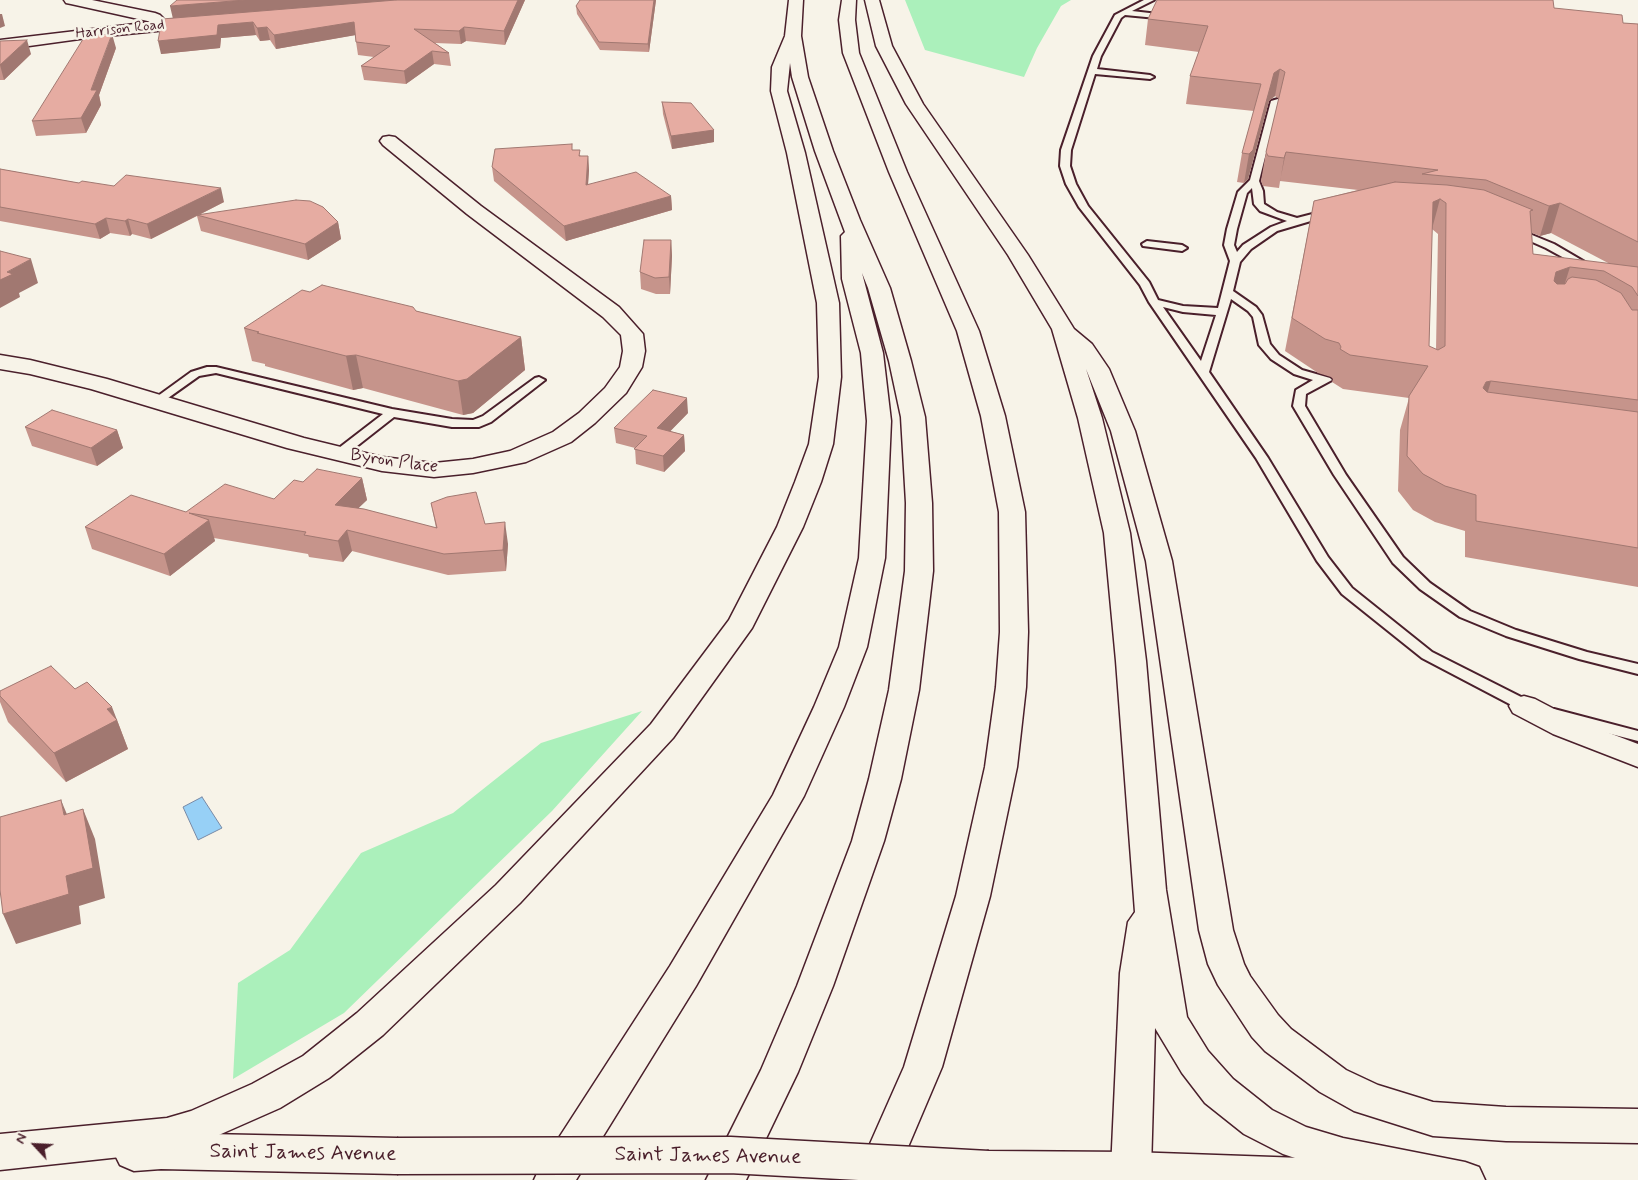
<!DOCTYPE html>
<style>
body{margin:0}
#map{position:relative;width:1638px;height:1180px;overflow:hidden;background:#f7f3e8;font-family:Mynerve,sans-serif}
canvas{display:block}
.north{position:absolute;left:10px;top:1120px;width:50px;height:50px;-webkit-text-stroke:4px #f7f3e8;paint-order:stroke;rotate:295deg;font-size:14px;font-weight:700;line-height:20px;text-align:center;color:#4a1f2b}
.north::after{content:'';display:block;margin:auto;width:18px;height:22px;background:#4a1f2b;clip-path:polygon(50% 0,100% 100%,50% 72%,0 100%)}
</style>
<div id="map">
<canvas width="1638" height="1180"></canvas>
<div class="north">N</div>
</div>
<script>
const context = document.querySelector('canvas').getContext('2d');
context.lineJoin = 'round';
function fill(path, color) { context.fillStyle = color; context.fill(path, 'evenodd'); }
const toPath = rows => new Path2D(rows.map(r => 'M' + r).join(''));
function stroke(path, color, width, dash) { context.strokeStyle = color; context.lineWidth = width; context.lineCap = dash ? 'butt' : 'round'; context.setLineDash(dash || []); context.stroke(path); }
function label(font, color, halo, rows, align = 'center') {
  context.font = font + ' Mynerve,sans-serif'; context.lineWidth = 5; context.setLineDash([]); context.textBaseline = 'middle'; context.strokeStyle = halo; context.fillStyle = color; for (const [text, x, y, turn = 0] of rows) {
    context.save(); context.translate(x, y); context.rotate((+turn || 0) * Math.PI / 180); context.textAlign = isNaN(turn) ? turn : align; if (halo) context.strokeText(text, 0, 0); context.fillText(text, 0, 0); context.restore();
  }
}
const green = toPath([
 [905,0,1071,0,1061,6,1037,48,1024,77,925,50],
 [642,711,552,811,344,1013,233,1079,238,983,290,950,361,853,453,813,541,743]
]);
const water = toPath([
 [202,797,222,828,198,840,183,807,202,797]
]);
const lane = toPath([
 [1144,0,1154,0,1132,11,1167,15,1171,17,1167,19,1125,15,1121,18,1101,56,1097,69,1150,75,1154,77,1150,79,1095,74,1071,150,1070,166,1076,184,1088,206,1149,282,1158,300,1183,306,1218,308,1230,261,1224,245,1227,229,1238,192,1250,180,1271,101,1278,99,1279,101,1259,181,1263,191,1264,204,1277,212,1297,218,1328,210,1333,213,1331,215,1277,231,1251,249,1240,262,1233,291,1256,307,1262,315,1270,344,1279,355,1302,370,1330,378,1332,380,1306,394,1305,406,1346,475,1403,557,1430,583,1470,611,1516,630,1587,652,1638,664,1638,674,1579,659,1506,636,1460,617,1420,589,1393,563,1334,475,1293,406,1296,390,1313,380,1294,374,1271,359,1259,345,1253,317,1248,311,1231,299,1209,372,1268,458,1328,557,1352,588,1432,652,1533,703,1536,707,1533,711,1523,711,1422,658,1342,594,1317,561,1256,458,1149,302,1140,285,1079,207,1066,184,1060,166,1061,150,1093,56,1115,15,1144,0],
 [1252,188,1254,204,1260,211,1287,221,1271,227,1243,245,1237,252,1234,245,1237,229,1247,193,1252,188],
 [1163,307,1183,312,1216,315,1201,361,1163,307],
 [1515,228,1554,244,1595,268,1594,270,1586,270,1546,248,1512,233,1512,229,1515,228],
 [1147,241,1182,245,1187,248,1182,251,1143,246,1142,244,1147,241],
 [207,367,216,367,392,409,452,419,473,420,483,416,535,378,539,377,545,380,491,422,479,427,452,427,394,417,343,457,339,458,335,457,333,454,335,451,383,414,216,373,199,376,161,403,157,405,151,401,191,372,207,367],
 [1554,709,1638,731,1638,741,1549,718,1546,714,1549,710,1554,709]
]);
const street = toPath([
 [64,0,92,0,155,13,160,15,163,18,161,21,197,17,202,19,205,22,202,25,197,27,87,38,0,50,0,40,152,22,71,4,66,3,64,0],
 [389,136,395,137,481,206,619,307,643,334,645,351,642,367,626,393,595,423,571,442,526,462,473,473,434,477,382,471,287,448,91,389,30,374,0,369,0,355,30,360,107,379,304,438,382,457,434,463,473,459,510,451,553,432,579,413,605,388,620,367,623,351,621,335,603,317,467,214,383,145,380,141,383,137,389,136]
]);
const secondary = toPath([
 [161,1133,397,1138,411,1144,417,1156,411,1168,397,1174,161,1169,134,1171,120,1165,114,1153,120,1141,134,1135,161,1133],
 [988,1151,1131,1152,1416,1162,1430,1167,1436,1180,973,1180,968,1169,974,1156,988,1151]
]);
const highway = toPath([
 [789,0,803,0,801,36,808,77,833,151,860,220,890,288,911,361,925,417,932,503,933,571,919,690,901,779,884,841,833,986,798,1072,746,1180,706,1180,761,1070,797,986,852,841,869,779,889,690,905,571,906,503,901,417,889,361,868,288,862,273,883,353,891,421,885,558,867,647,844,707,804,796,696,986,576,1180,534,1180,540,1167,670,966,773,795,814,707,839,647,859,558,867,421,861,353,842,279,841,236,845,232,815,151,792,77,790,63,787,91,805,153,839,303,841,377,833,444,821,482,803,527,752,628,673,738,520,903,383,1035,329,1078,280,1108,212,1138,167,1152,0,1170,0,1134,167,1118,191,1111,252,1084,303,1056,357,1013,496,885,651,724,729,620,777,527,795,482,809,444,819,377,817,303,787,153,771,91,772,67,785,36,789,0],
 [842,0,856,0,855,20,859,53,907,172,979,331,1005,416,1025,512,1028,632,1026,687,1017,767,990,896,942,1067,894,1180,854,1180,904,1067,956,896,985,767,996,687,1000,632,999,512,981,416,957,331,889,172,843,53,839,20,842,0],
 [865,0,879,0,892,46,923,104,1028,255,1074,329,1092,344,1109,369,1135,431,1172,561,1233,930,1244,964,1250,976,1278,1015,1291,1029,1346,1070,1378,1085,1433,1102,1506,1107,1638,1109,1638,1143,1506,1141,1433,1136,1354,1111,1320,1092,1265,1051,1252,1037,1218,985,1208,964,1199,930,1146,561,1111,431,1086,369,1102,418,1130,533,1146,661,1166,890,1187,1017,1208,1051,1233,1079,1272,1110,1306,1127,1343,1138,1465,1162,1479,1167,1485,1180,1375,1180,1343,1174,1283,1154,1244,1134,1205,1103,1182,1073,1155,1028,1151,1170,1149,1180,1109,1180,1111,1170,1120,973,1128,922,1135,912,1116,661,1104,533,1078,418,1052,329,1008,255,906,104,876,46,865,0],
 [1524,696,1535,699,1575,720,1638,744,1638,767,1553,734,1513,713,1509,706,1513,699,1524,696]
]);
const secondaryBridge = toPath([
 [397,1156,730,1155,988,1169]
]);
const wall = toPath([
 [177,0,525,0,505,45,466,41,461,44,435,43,449,53,451,66,434,64,406,84,364,80,361,66,374,57,358,55,355,35,276,49,270,40,260,41,256,35,221,38,220,48,161,54,173,19],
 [656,0,649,52,600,50,577,14,576,6],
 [1554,8,1623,23,1638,24,1638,587,1465,557,1465,531,1435,522,1413,510,1398,491,1400,430,1409,398,1343,389,1332,382,1333,379,1331,377,1318,373,1285,351,1314,201,1358,190,1280,181,1279,188,1263,186,1261,181,1266,152,1279,99,1275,96,1269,101,1248,179,1244,183,1237,182,1242,153,1254,111,1186,104,1190,76,1199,52,1145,45,1148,19],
 [1432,229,1438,234,1436,350,1429,346],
 [1532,233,1540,236,1551,233,1610,264,1533,254],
 [0,41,31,54,4,80,0,80],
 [116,48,99,95,101,105,86,133,36,136,32,121],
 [662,102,714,130,714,142,672,149,663,114],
 [573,150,581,156,588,156,589,170,588,184,671,196,672,210,566,241,494,181,492,167],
 [0,169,79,183,224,202,199,215,338,222,341,239,308,260,201,231,197,216,151,239,132,234,130,236,110,233,100,239,0,221],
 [671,240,672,256,670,294,656,294,641,289,640,272],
 [310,292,416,311,521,337,525,370,473,413,463,415,363,388,353,390,265,366,265,364,252,361,244,328],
 [688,413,670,431,684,435,685,451,664,472,636,464,635,448,616,443,614,428],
 [25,427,117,430,123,448,97,466,32,446],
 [362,478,367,500,358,508,436,528,431,503,485,524,508,544,506,571,448,575,352,551,343,562,309,557,308,554,214,538,215,541,170,576,92,549,85,527,274,499,303,482],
 [75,689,117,720,128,749,66,782,8,722,0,702,0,691]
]);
const shadedWall = toPath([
 [245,0,400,0,173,19,170,6],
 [518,0,525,0,505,45,504,31],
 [654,0,656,0,649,52,648,44],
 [0,14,2,14,5,26,0,28],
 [253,22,256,35,221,38,220,48,161,54,158,41,218,25],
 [354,22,356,35,276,49,274,35],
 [267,27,270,40,260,41,257,28],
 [464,27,466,41,461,44,459,31],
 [112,34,116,48,99,95,101,105,86,133,81,118],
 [27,40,31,54,4,80,0,65],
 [432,51,434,64,406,84,404,71],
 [1280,69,1275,96,1269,101,1248,179,1244,183,1249,154,1274,73],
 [714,130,714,142,672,149,671,136],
 [1286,152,1280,181,1279,188,1284,158],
 [588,156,589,170,587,199,586,185],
 [221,188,224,202,151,239,147,224],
 [671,196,672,210,566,241,564,226],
 [1440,199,1432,229,1433,202],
 [1560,203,1551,233,1540,236,1549,206],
 [106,218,110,233,100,239,95,224],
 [128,219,132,234,130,236,125,221],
 [338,222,341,239,308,260,305,244],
 [671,240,672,256,670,294,669,277],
 [31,259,38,283,19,293,20,297,0,308,0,280,7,272],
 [1570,267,1560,299,1546,304,1556,272],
 [521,337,525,370,473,413,463,415,458,381],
 [356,355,363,388,353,390,346,356],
 [1491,381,1481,415,1483,388,1486,382],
 [687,398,688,413,658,444,657,428],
 [117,430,123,448,97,466,91,448],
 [684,435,685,451,664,472,663,456],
 [362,478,367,500,340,526,335,505],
 [209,520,215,541,170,576,164,554],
 [505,522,508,544,506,571,503,550],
 [347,530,352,551,343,562,338,541],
 [112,707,117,720,128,749,66,782,54,753,107,709],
 [61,800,73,829,64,815],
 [83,809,95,839,105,898,79,906,81,924,16,944,3,914]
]);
const building = toPath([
 [177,0,245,0,170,6,177,0],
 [396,0,518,0,504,31,464,27,459,31,414,29,449,53,432,51,404,71,361,66,390,46,356,42,354,22,274,35,267,27,257,28,253,22,218,25,217,35,158,41,162,19,396,0],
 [580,0,654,0,648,44,599,42,576,6,580,0],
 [1157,0,1553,0,1554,8,1622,15,1623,23,1638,24,1638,242,1560,203,1549,206,1486,180,1422,174,1438,170,1286,152,1284,158,1268,156,1266,152,1285,72,1280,69,1274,73,1253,150,1249,154,1242,153,1261,84,1190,76,1208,26,1148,19,1157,0],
 [112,34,91,90,97,90,81,118,32,121,85,36,112,34],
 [27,40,0,65,0,41,27,40],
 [662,102,691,103,714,130,671,136,662,102],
 [572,144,572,150,580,150,579,156,588,156,586,185,636,172,671,196,564,226,492,167,495,149,572,144],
 [0,169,79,183,82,181,114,186,126,175,221,188,147,224,128,219,125,221,106,218,95,224,0,207,0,169],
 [1395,182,1447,185,1484,190,1533,210,1530,211,1533,254,1638,267,1638,296,1632,287,1604,271,1570,267,1556,272,1554,281,1557,284,1565,284,1568,279,1572,277,1596,280,1621,293,1632,310,1638,310,1638,400,1491,381,1486,382,1483,388,1487,392,1638,412,1638,548,1476,521,1476,495,1445,486,1423,474,1407,456,1409,396,1428,366,1350,355,1340,349,1341,347,1339,343,1325,339,1292,318,1314,201,1395,182],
 [1440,199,1446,203,1445,346,1438,350,1429,346,1433,202,1440,199],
 [296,200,310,201,323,207,338,222,305,244,197,215,296,200],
 [644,240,671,240,669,277,655,278,640,272,644,240],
 [0,251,31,259,7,272,13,274,0,280,0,251],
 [322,285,413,307,416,311,521,337,467,379,458,381,356,355,346,356,257,333,259,332,244,328,302,290,310,292,322,285],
 [653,390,687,398,657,428,684,435,663,456,634,449,647,436,614,428,653,390],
 [52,410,117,430,91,448,25,427,52,410],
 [317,469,362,478,335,505,364,509,437,528,431,503,447,497,476,492,485,524,505,522,503,550,444,554,347,530,338,541,304,535,306,532,189,513,209,520,164,554,85,527,131,495,186,512,225,484,274,499,294,480,303,482,317,469],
 [51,666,75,689,87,682,112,707,107,709,117,720,54,753,0,696,0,691,51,666],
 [61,800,64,815,83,809,93,868,66,876,69,894,3,914,0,890,0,817,61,800]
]);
const farStreetnames = [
 ["Harrison Road",120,30,-6]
];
const streetNames = [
 ["Byron Place",394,462,8]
];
const nearStreetnames = [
 ["Saint James Avenue",303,1154,1],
 ["Saint James Avenue",708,1157,1]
];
fill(green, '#abf0bb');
fill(water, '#97d0f6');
stroke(water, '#7889a5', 1);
stroke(lane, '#4a1f2b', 4);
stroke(street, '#4a1f2b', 3);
stroke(secondary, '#4a1f2b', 3);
stroke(highway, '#4a1f2b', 3);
fill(lane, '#f7f3e8');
fill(street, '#f7f3e8');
fill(secondary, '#f7f3e8');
fill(highway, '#f7f3e8');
stroke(secondaryBridge, '#4a1f2b', 39, []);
stroke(secondaryBridge, '#f7f3e8', 36);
fill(wall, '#c6948b');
fill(shadedWall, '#a17871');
fill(building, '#e6aca2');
stroke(building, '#a17871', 1);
label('15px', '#4a1f2b', '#f7f3e8', farStreetnames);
label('18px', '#4a1f2b', '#f7f3e8', streetNames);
label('21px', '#4a1f2b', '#f7f3e8', nearStreetnames);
</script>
